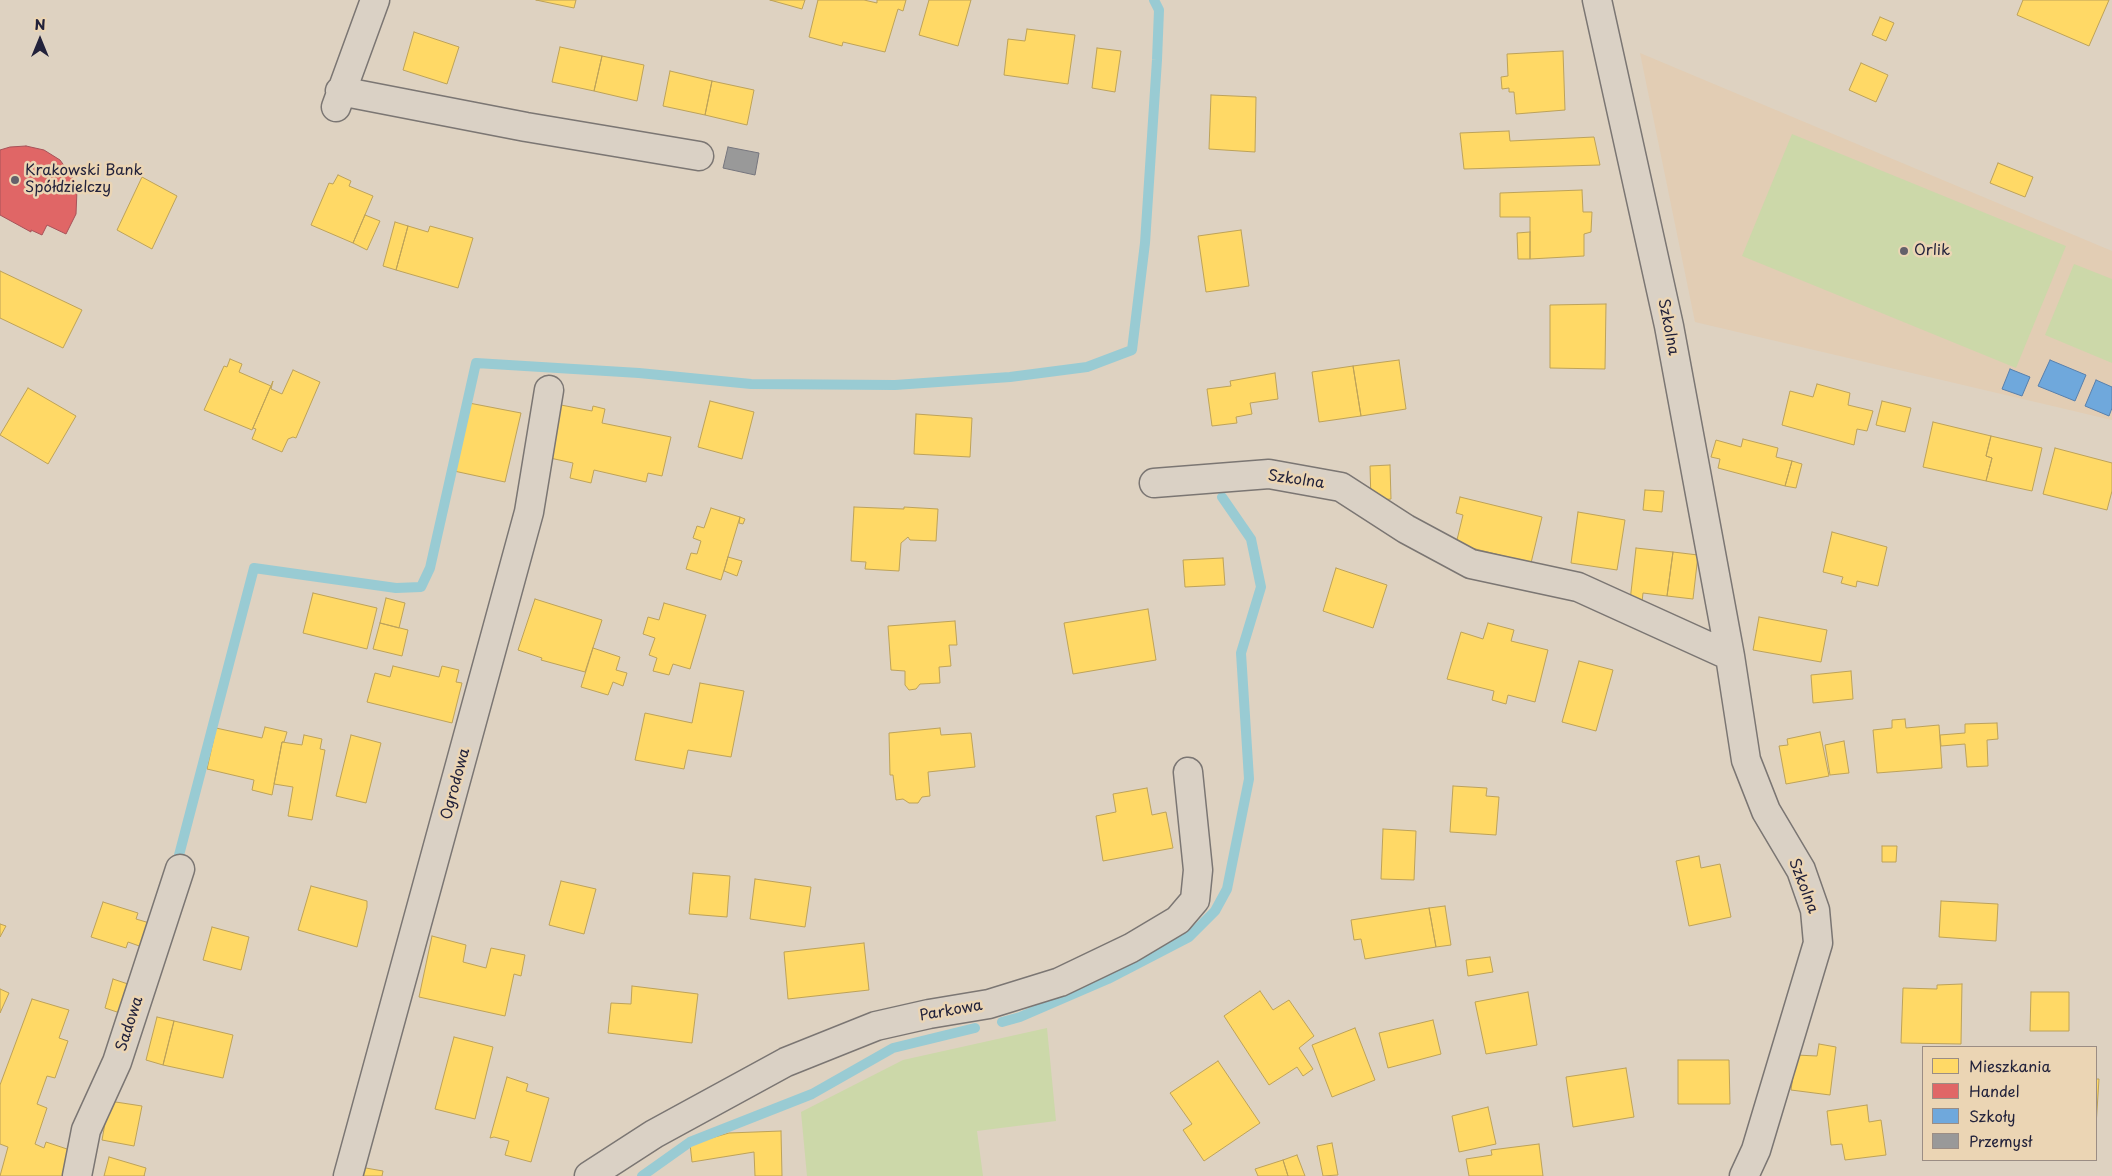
<!DOCTYPE html>
<meta charset="utf-8">
<style>
body{margin:0}
#map{position:relative;width:2112px;height:1176px;overflow:hidden;background:#ded2c1;font-family:"Playpen Sans",sans-serif}
canvas{display:block}
.legend{position:absolute;left:1922px;top:1046px;width:175px;height:115px;box-sizing:border-box;background:#ebd5b4;border:1px solid #9b8d84;margin:0;padding:6px 9px;list-style:none;font-size:15px;color:#22223b}
.legend li{display:flex;align-items:center;gap:10px;height:25px}
.legend b{width:25px;border:1px solid #9b8d84}
.north{position:absolute;left:15px;top:15px;width:50px;height:50px;-webkit-text-stroke:4px #ebd5b4;paint-order:stroke;rotate:0deg;font-size:14px;font-weight:700;line-height:20px;text-align:center;color:#22223b}
.north::after{content:'';display:block;margin:auto;width:18px;height:22px;background:#22223b;clip-path:polygon(50% 0,100% 100%,50% 72%,0 100%)}
</style>
<div id="map">
<canvas width="2112" height="1176"></canvas>
<ul class="legend">
<li><b style="height:14px;background:#ffd966"></b>Mieszkania</li>
<li><b style="height:14px;background:#e06666"></b>Handel</li>
<li><b style="height:14px;background:#6fa8dc"></b>Szkoły</li>
<li><b style="height:14px;background:#999"></b>Przemysł</li>
</ul>
<div class="north">N</div>
</div>
<script>
const context = document.querySelector('canvas').getContext('2d');
context.lineJoin = 'round';
function fill(path, color) { context.fillStyle = color; context.fill(path, 'evenodd'); }
const toPath = rows => new Path2D(rows.map(r => 'M' + r).join(''));
function stroke(path, color, width, dash) { context.strokeStyle = color; context.lineWidth = width; context.lineCap = dash ? 'butt' : 'round'; context.setLineDash(dash || []); context.stroke(path); }
function label(font, color, halo, rows, align = 'center') {
  context.font = font + ' "Playpen Sans",sans-serif'; context.lineWidth = 5; context.setLineDash([]); context.textBaseline = 'middle'; context.strokeStyle = halo; context.fillStyle = color; for (const [text, x, y, turn = 0] of rows) {
    context.save(); context.translate(x, y); context.rotate((+turn || 0) * Math.PI / 180); context.textAlign = isNaN(turn) ? turn : align; if (halo) context.strokeText(text, 0, 0); context.fillText(text, 0, 0); context.restore();
  }
}
const built = toPath([
 [1640,53,2112,251,2112,420,1695,322]
]);
const green = toPath([
 [1792,134,2066,246,2016,368,1742,256],
 [2074,264,2112,279,2112,363,2045,335],
 [1047,1028,1056,1121,977,1131,983,1176,807,1176,801,1112,903,1060]
]);
const homes = toPath([
 [536,0,576,0,574,8,536,0],
 [770,0,805,0,802,9,770,0],
 [818,0,864,0,877,3,877,0,906,0,903,11,898,9,885,52,843,42,842,46,809,37,818,0],
 [929,0,971,0,958,46,919,35,929,0],
 [2023,0,2109,0,2089,46,2017,15,2023,0],
 [1880,17,1894,23,1886,41,1872,35,1880,17],
 [1027,29,1075,35,1068,84,1004,75,1008,39,1025,41,1027,29],
 [414,32,459,47,447,84,403,70,414,32],
 [560,47,602,56,594,91,552,82,560,47],
 [1097,48,1121,51,1115,92,1092,88,1097,48],
 [1563,51,1565,110,1516,114,1514,92,1509,92,1509,88,1502,89,1501,77,1508,76,1507,54,1563,51],
 [602,56,644,65,637,101,594,91,602,56],
 [1861,63,1888,75,1876,102,1849,90,1861,63],
 [670,71,712,81,705,115,663,106,670,71],
 [712,81,754,90,747,125,705,115,712,81],
 [1211,95,1256,97,1255,152,1209,149,1211,95],
 [1509,131,1510,141,1594,137,1600,165,1464,169,1460,133,1509,131],
 [1998,163,2033,177,2025,197,1990,183,1998,163],
 [338,175,351,181,349,186,373,196,353,243,311,225,329,183,333,184,338,175],
 [142,177,177,196,152,249,117,230,142,177],
 [1582,190,1583,212,1592,212,1591,232,1584,234,1584,256,1530,259,1530,217,1500,217,1500,193,1582,190],
 [365,215,380,221,367,250,353,243,365,215],
 [395,222,408,226,396,270,383,266,395,222],
 [408,226,428,232,430,226,473,238,458,288,396,270,408,226],
 [1241,230,1249,286,1206,292,1198,236,1241,230],
 [1530,232,1530,259,1518,259,1517,233,1530,232],
 [0,271,82,310,63,348,0,318,0,271],
 [1606,304,1605,369,1550,368,1550,305,1606,304],
 [230,359,242,364,239,372,271,386,252,430,204,410,224,366,227,367,230,359],
 [1399,360,1406,409,1361,416,1353,366,1399,360],
 [1353,366,1361,416,1319,422,1312,372,1353,366],
 [293,370,320,382,296,438,293,437,288,439,282,452,252,439,256,429,253,428,273,381,271,389,282,394,293,370],
 [1275,373,1278,399,1250,403,1252,414,1236,417,1237,423,1212,426,1207,389,1231,386,1230,381,1275,373],
 [1817,384,1850,393,1848,405,1873,411,1867,431,1857,429,1854,445,1782,425,1790,391,1813,397,1817,384],
 [28,388,76,416,48,464,0,435,28,388],
 [710,401,754,412,742,459,698,447,710,401],
 [1882,401,1911,408,1905,432,1876,425,1882,401],
 [469,403,521,413,505,482,454,471,469,403],
 [561,405,592,411,593,406,605,409,602,423,671,437,662,476,648,473,646,482,594,470,591,483,570,478,573,463,550,458,561,405],
 [916,414,972,418,970,457,914,454,916,414],
 [1933,422,1991,436,1986,456,1992,458,1986,481,1923,467,1933,422],
 [1991,436,2042,448,2032,491,1986,481,1992,458,1986,456,1991,436],
 [1743,439,1778,448,1776,457,1792,461,1785,486,1718,468,1720,459,1711,457,1716,440,1741,447,1743,439],
 [2055,448,2112,463,2112,491,2107,510,2043,494,2055,448],
 [1792,461,1802,464,1796,488,1785,486,1792,461],
 [1390,465,1391,499,1371,501,1370,466,1390,465],
 [1645,490,1664,491,1662,512,1643,510,1645,490],
 [1460,497,1542,517,1531,563,1456,544,1463,515,1456,513,1460,497],
 [854,507,904,509,904,507,938,509,936,541,910,540,908,537,901,543,899,571,865,569,866,562,851,561,854,507],
 [711,508,740,517,721,580,686,569,691,553,697,554,701,541,693,538,697,526,704,528,711,508],
 [1578,512,1625,520,1617,570,1571,563,1578,512],
 [740,517,745,519,743,524,739,523,740,517],
 [1832,532,1887,547,1878,586,1857,581,1856,587,1841,583,1843,577,1823,572,1832,532],
 [1636,548,1673,552,1667,596,1643,593,1642,602,1630,601,1636,548],
 [1673,552,1698,555,1693,599,1667,596,1673,552],
 [728,557,742,561,737,576,724,571,728,557],
 [1223,558,1225,585,1185,587,1183,560,1223,558],
 [1336,568,1387,585,1373,628,1323,611,1336,568],
 [313,593,377,608,367,649,303,633,313,593],
 [386,598,405,603,399,628,380,623,386,598],
 [535,599,602,620,585,672,541,660,542,658,518,650,535,599],
 [664,603,706,615,690,669,673,664,669,675,653,671,657,658,649,655,655,638,643,634,648,617,659,620,664,603],
 [1148,609,1156,660,1073,674,1064,623,1148,609],
 [1759,617,1827,630,1821,662,1753,650,1759,617],
 [955,621,957,645,949,645,951,666,939,667,940,683,920,684,916,689,909,690,905,685,905,671,891,670,888,626,955,621],
 [380,623,408,630,402,656,373,649,380,623],
 [1488,623,1514,630,1511,641,1548,650,1535,702,1508,695,1506,704,1492,700,1494,691,1447,679,1461,632,1483,639,1488,623],
 [593,648,620,657,616,670,627,673,623,686,613,682,608,695,581,687,593,648],
 [1579,661,1613,670,1596,731,1562,722,1579,661],
 [393,666,439,677,442,666,459,670,456,682,462,683,452,723,367,702,375,673,390,677,393,666],
 [1851,671,1853,699,1813,703,1811,675,1851,671],
 [700,683,744,691,731,757,688,750,684,769,635,760,645,713,692,723,700,683],
 [1905,719,1906,728,1939,725,1942,768,1877,773,1873,730,1892,728,1892,720,1905,719],
 [1997,723,1998,739,1987,740,1988,766,1967,767,1965,744,1941,746,1940,735,1965,733,1965,724,1997,723],
 [265,727,287,732,284,742,282,742,272,795,252,790,254,780,207,769,216,728,262,738,265,727],
 [940,728,941,735,971,733,975,767,928,772,930,796,922,797,918,803,909,803,903,799,896,800,893,775,890,775,889,733,940,728],
 [1820,732,1829,776,1786,784,1779,746,1788,745,1787,739,1820,732],
 [304,735,322,739,320,749,325,750,312,820,288,816,293,787,274,784,282,742,302,745,304,735],
 [351,735,381,743,366,803,336,796,351,735],
 [1844,741,1849,773,1830,775,1825,745,1844,741],
 [1453,786,1487,788,1486,796,1499,797,1496,835,1450,832,1453,786],
 [1147,788,1152,815,1166,812,1173,848,1103,861,1096,816,1116,812,1113,794,1147,788],
 [1383,829,1416,831,1414,880,1381,879,1383,829],
 [1882,846,1897,846,1896,862,1882,862,1882,846],
 [1699,856,1701,868,1720,864,1731,917,1689,926,1676,861,1699,856],
 [693,873,730,876,727,917,689,914,693,873],
 [755,879,811,887,805,927,750,919,755,879],
 [561,881,596,889,584,934,549,925,561,881],
 [311,886,367,901,367,907,357,947,298,930,311,886],
 [1941,901,1998,904,1996,941,1939,937,1941,901],
 [103,902,138,913,136,919,153,924,145,948,128,942,126,948,91,937,103,902],
 [1445,906,1451,945,1436,947,1429,908,1445,906],
 [1429,908,1436,947,1365,959,1361,939,1354,940,1351,920,1429,908],
 [0,924,6,926,0,937,0,924],
 [212,927,249,937,241,970,203,960,212,927],
 [432,936,466,945,463,962,486,968,491,948,525,955,521,976,514,974,505,1016,419,997,432,936],
 [864,943,869,990,788,999,784,952,864,943],
 [1490,957,1493,972,1468,976,1466,960,1490,957],
 [113,979,134,986,126,1015,105,1008,113,979],
 [1962,984,1961,1044,1901,1043,1903,988,1937,989,1937,985,1962,984],
 [632,986,698,994,692,1043,608,1033,611,1003,631,1004,632,986],
 [0,989,9,993,0,1013,0,989],
 [1260,991,1273,1010,1289,1000,1314,1036,1299,1048,1313,1069,1303,1076,1297,1067,1269,1085,1224,1016,1260,991],
 [1528,992,1537,1045,1486,1054,1475,1002,1528,992],
 [2031,992,2069,992,2069,1031,2030,1031,2031,992],
 [32,999,69,1010,59,1038,68,1041,55,1078,47,1076,37,1104,47,1108,35,1144,44,1148,46,1142,70,1150,64,1176,0,1176,8,1147,0,1144,0,1085,32,999],
 [157,1017,174,1021,163,1065,146,1060,157,1017],
 [1433,1020,1441,1054,1388,1068,1379,1033,1433,1020],
 [174,1021,233,1035,223,1078,163,1065,174,1021],
 [1355,1028,1375,1080,1332,1097,1312,1045,1355,1028],
 [454,1037,493,1047,475,1119,435,1109,454,1037],
 [1819,1044,1836,1047,1830,1095,1791,1090,1796,1055,1817,1056,1819,1044],
 [1678,1060,1729,1060,1730,1104,1678,1104,1678,1060],
 [1218,1061,1260,1123,1204,1161,1183,1130,1192,1124,1170,1093,1218,1061],
 [1626,1068,1634,1117,1573,1127,1566,1077,1626,1068],
 [507,1077,528,1084,526,1091,549,1098,531,1162,505,1155,509,1141,494,1137,490,1138,507,1077],
 [2096,1079,2099,1079,2096,1126,2096,1079],
 [109,1101,142,1106,134,1146,102,1140,109,1101],
 [1867,1105,1869,1122,1881,1120,1886,1155,1845,1160,1842,1144,1831,1145,1827,1111,1867,1105],
 [1488,1107,1496,1144,1459,1152,1452,1116,1488,1107],
 [781,1131,782,1176,755,1176,754,1152,692,1162,690,1144,729,1133,781,1131],
 [1332,1143,1338,1175,1323,1176,1317,1146,1332,1143],
 [1539,1144,1543,1176,1469,1176,1466,1159,1492,1155,1491,1150,1539,1144],
 [1297,1155,1305,1176,1288,1176,1283,1160,1297,1155],
 [109,1157,146,1168,144,1176,145,1176,104,1176,109,1157],
 [1283,1160,1288,1176,1258,1176,1255,1169,1283,1160],
 [360,1167,383,1171,382,1176,358,1176,360,1167]
]);
const shops = toPath([
 [26,146,44,150,60,160,71,175,77,190,76,214,66,234,47,225,42,235,31,230,31,232,0,215,0,150,10,147,26,146]
]);
const schools = toPath([
 [2050,360,2086,375,2075,401,2038,386,2050,360],
 [2010,369,2030,377,2022,396,2002,389,2010,369],
 [2096,380,2112,387,2112,408,2109,416,2085,406,2096,380]
]);
const industry = toPath([
 [728,147,759,153,755,175,723,168,728,147]
]);
const stream = toPath([
 [178,859,254,568,396,588,421,587,430,568,476,363,639,373,751,384,895,385,1010,377,1087,367,1132,350,1145,243,1157,60,1159,10,1154,0],
 [1002,1022,1020,1017,1108,979,1189,937,1215,911,1227,889,1249,779,1241,653,1261,587,1251,539,1222,497],
 [642,1176,690,1142,812,1094,893,1048,975,1028]
]);
const minor = toPath([
 [1597,0,1669,326,1730,656,1746,760,1766,811,1801,870,1815,910,1818,943,1756,1150,1744,1176],
 [340,91,526,127,699,156],
 [336,107,375,0],
 [1154,483,1269,474,1341,487,1406,529,1471,564,1578,587,1730,656],
 [77,1176,86,1130,117,1062,180,869],
 [348,1176,529,512,549,390],
 [589,1176,654,1134,786,1062,876,1026,929,1014,989,1004,1060,982,1131,948,1178,920,1195,900,1198,870,1188,772]
]);
const markers = [
 [15,180,5,"#64606a"],
 [1904,251,5,"#64606a"]
];
const poiNames = [
 ["Krakowski Bank",25,171],
 ["Spółdzielczy",25,188],
 ["Orlik",1914,251]
];
const streetNames = [
 ["Szkolna",1668,327,79],
 ["Szkolna",1296,480,8],
 ["Ogrodowa",456,784,-75],
 ["Szkolna",1803,886,69],
 ["Parkowa",951,1011,-10],
 ["Sadowa",130,1024,-72]
];
fill(built, '#e2cdb4');
fill(green, '#ccd8a9');
fill(homes, '#ffd966');
stroke(homes, '#bda259', 1);
fill(shops, '#e06666');
stroke(shops, '#a75259', 1);
fill(schools, '#6fa8dc');
stroke(schools, '#5880ac', 1);
fill(industry, '#999');
stroke(industry, '#75757d', 1);
stroke(stream, '#99cbd3', 10);
stroke(minor, '#7b7673', 31);
stroke(minor, '#dad1c5', 28);
for (const [x, y, r, color] of markers) { const dot = new Path2D(); dot.arc(x, y, r, 0, 2 * Math.PI); context.fillStyle = color; context.fill(dot); stroke(dot, '#ebd5b4', 2); }
label('15px', '#22223b', '#ebd5b4', poiNames, 'left');
label('15px', '#22223b', '#ebd5b4', streetNames);
</script>
